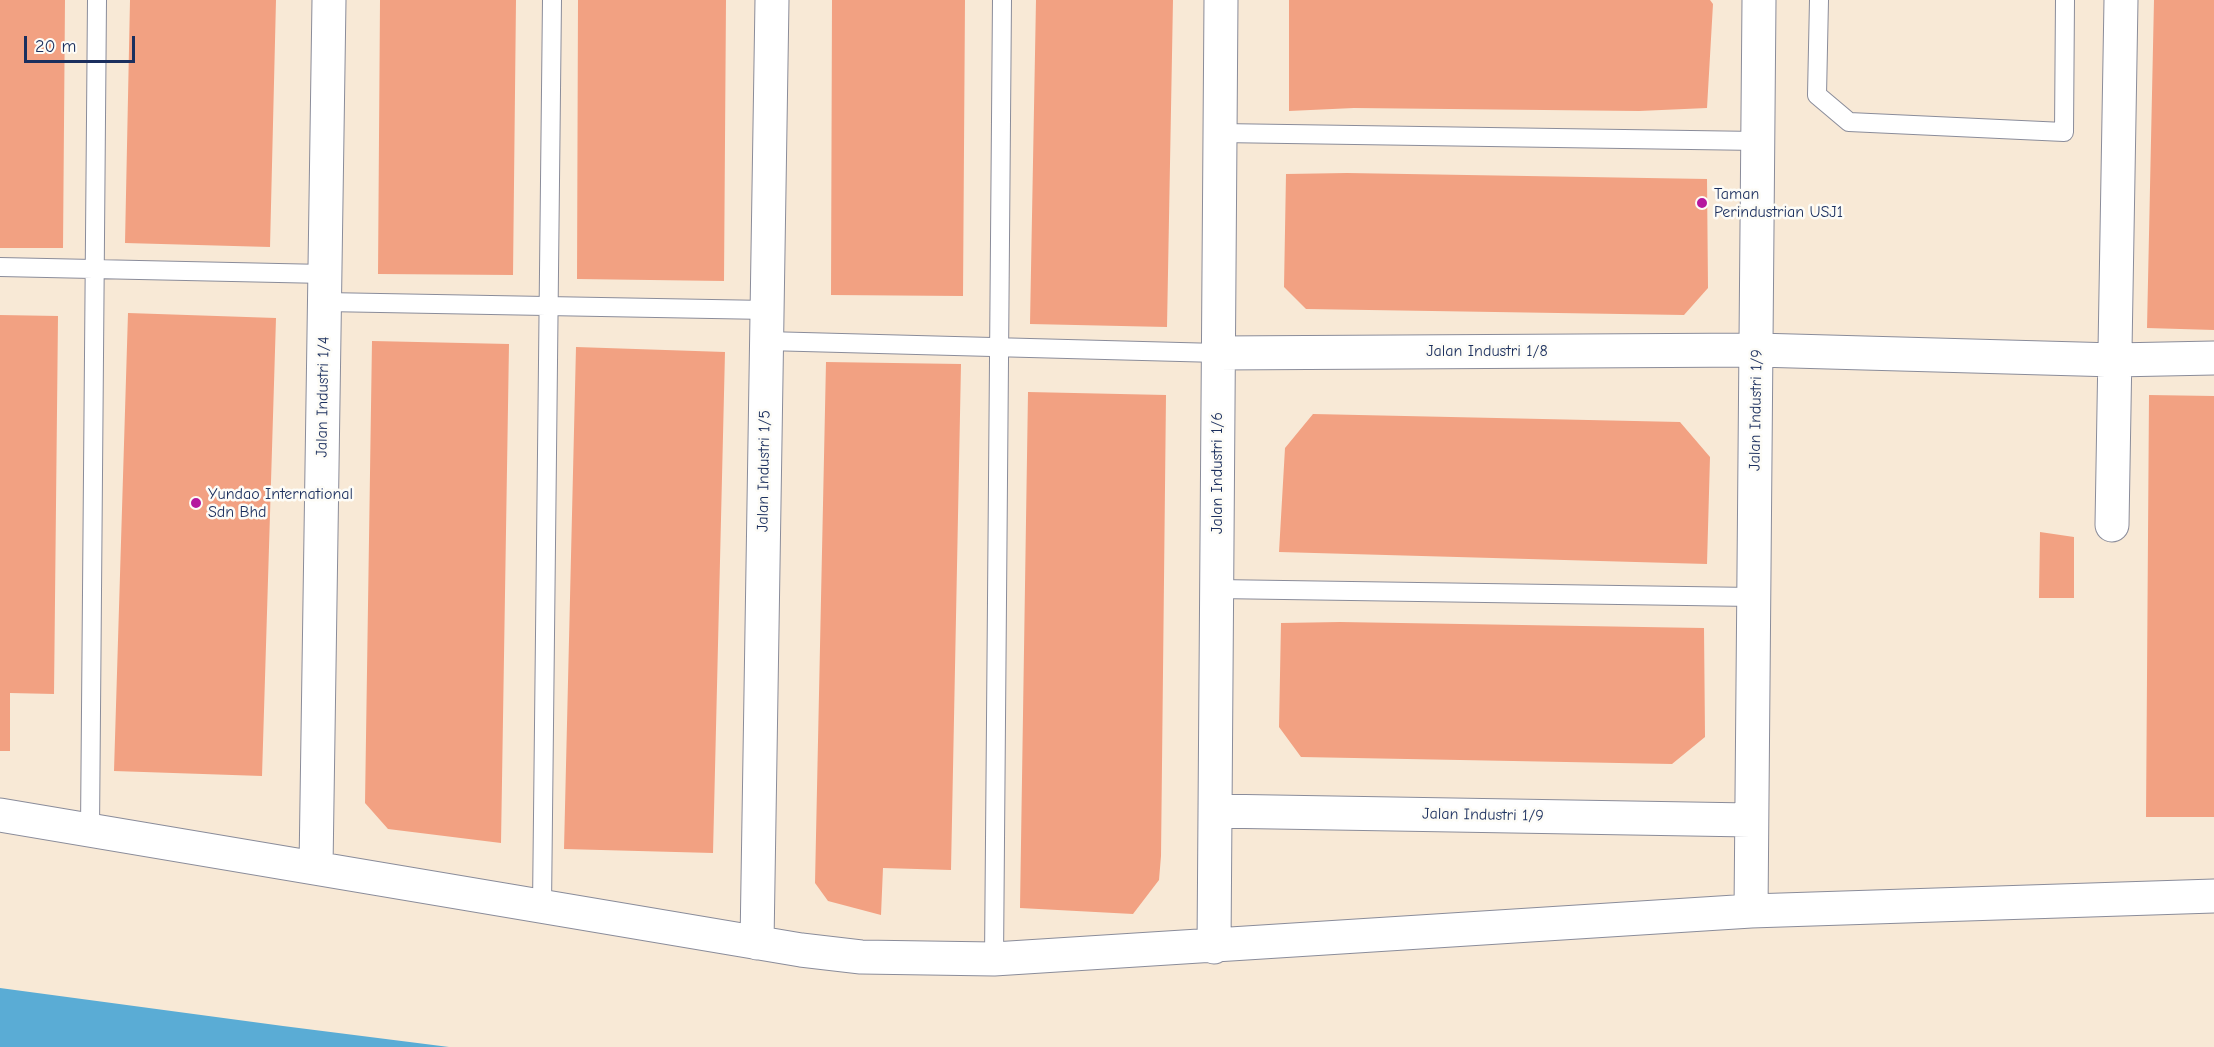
<!DOCTYPE html>
<style>
body{margin:0}
#map{position:relative;width:2214px;height:1047px;overflow:hidden;background:#f8e9d6;font-family:"Comic Neue",sans-serif}
canvas{display:block}
.scale{position:absolute;left:24px;top:36px;width:111px;height:27px;box-sizing:border-box;border:3px solid #1b2f5e;border-top:0;padding-left:8px;font-size:18px;line-height:21px;white-space:nowrap;color:#1b2f5e;-webkit-text-stroke:4px #fdfcf7;paint-order:stroke}
</style>
<div id="map">
<canvas width="2214" height="1047"></canvas>
<div class="scale">20 m</div>
</div>
<script>
const context = document.querySelector('canvas').getContext('2d');
context.lineJoin = 'round';
function fill(path, color) { context.fillStyle = color; context.fill(path, 'evenodd'); }
const toPath = rows => new Path2D(rows.map(r => 'M' + r).join(''));
function stroke(path, color, width, dash) { context.strokeStyle = color; context.lineWidth = width; context.lineCap = dash ? 'butt' : 'round'; context.setLineDash(dash || []); context.stroke(path); }
function label(font, color, halo, rows, align = 'center') {
  context.font = font + ' "Comic Neue",sans-serif'; context.lineWidth = 5; context.setLineDash([]); context.textBaseline = 'middle'; context.strokeStyle = halo; context.fillStyle = color; for (const [text, x, y, turn = 0] of rows) {
    context.save(); context.translate(x, y); context.rotate((+turn || 0) * Math.PI / 180); context.textAlign = isNaN(turn) ? turn : align; if (halo) context.strokeText(text, 0, 0); context.fillText(text, 0, 0); context.restore();
  }
}
const water = toPath([
 [0,988,283,1026,449,1047,0,1047]
]);
const building = toPath([
 [0,0,65,0,63,248,0,248],
 [130,0,276,0,270,247,125,243],
 [380,0,516,0,513,275,378,274],
 [578,0,726,0,724,281,577,279],
 [832,0,965,0,963,296,831,295],
 [1036,0,1173,0,1167,327,1030,324],
 [1289,0,1710,0,1713,4,1707,108,1639,111,1354,108,1289,111],
 [2154,0,2214,0,2214,330,2147,328],
 [1347,173,1707,179,1708,288,1684,315,1306,309,1284,287,1286,174],
 [128,313,276,318,262,776,114,771],
 [0,315,58,316,54,694,10,693,10,751,0,751],
 [372,341,509,344,501,843,388,829,365,803],
 [576,347,725,352,713,853,564,849],
 [826,362,961,364,951,870,883,868,881,915,828,901,815,883],
 [1028,392,1166,395,1161,856,1159,880,1133,914,1020,908],
 [2149,395,2214,396,2214,817,2146,817],
 [1313,414,1680,422,1710,457,1707,564,1279,552,1285,448],
 [2040,532,2074,537,2074,598,2039,598],
 [1340,622,1704,628,1705,737,1672,764,1301,757,1279,727,1281,623]
]);
const service = toPath([
 [1819,0,1817,95,1849,122,2064,132,2065,0],
 [1220,133,1758,141],
 [0,267,325,274],
 [325,302,767,310],
 [766,341,1218,353],
 [1217,589,1753,597],
 [90,829,97,0],
 [542,906,552,0],
 [994,959,1002,0]
]);
const minor = toPath([
 [1218,353,1757,350,2115,360,2214,358],
 [2112,525,2121,0],
 [1215,811,1750,820],
 [0,815,801,950,861,957,994,959,1751,911,2214,896],
 [316,867,329,0],
 [1751,911,1759,0],
 [757,943,772,0],
 [1214,947,1221,0]
]);
const markers = [
 [1702,203,6,"#b5179e"],
 [196,503,6,"#b5179e"]
];
const poiNames = [
 ["Taman",1714,194],
 ["Perindustrian USJ1",1714,212],
 ["Yundao International",208,494],
 ["Sdn Bhd",208,512]
];
const streetNames = [
 ["Jalan Industri 1/8",1487,351],
 ["Jalan Industri 1/4",323,397,-89],
 ["Jalan Industri 1/9",1756,410,-89],
 ["Jalan Industri 1/5",764,471,-89],
 ["Jalan Industri 1/6",1217,473,-90],
 ["Jalan Industri 1/9",1483,815,1]
];
fill(water, '#5aacd5');
fill(building, '#f2a182');
stroke(service, '#8a8c9a', 20);
stroke(minor, '#8a8c9a', 35);
stroke(service, '#fff', 18);
stroke(minor, '#fff', 33);
for (const [x, y, r, color] of markers) { const dot = new Path2D(); dot.arc(x, y, r, 0, 2 * Math.PI); context.fillStyle = color; context.fill(dot); stroke(dot, '#fdfcf7', 2); }
label('16px', '#1b2f5e', '#fdfcf7', poiNames, 'left');
label('16px', '#1b2f5e', '#fdfcf7', streetNames);
</script>
